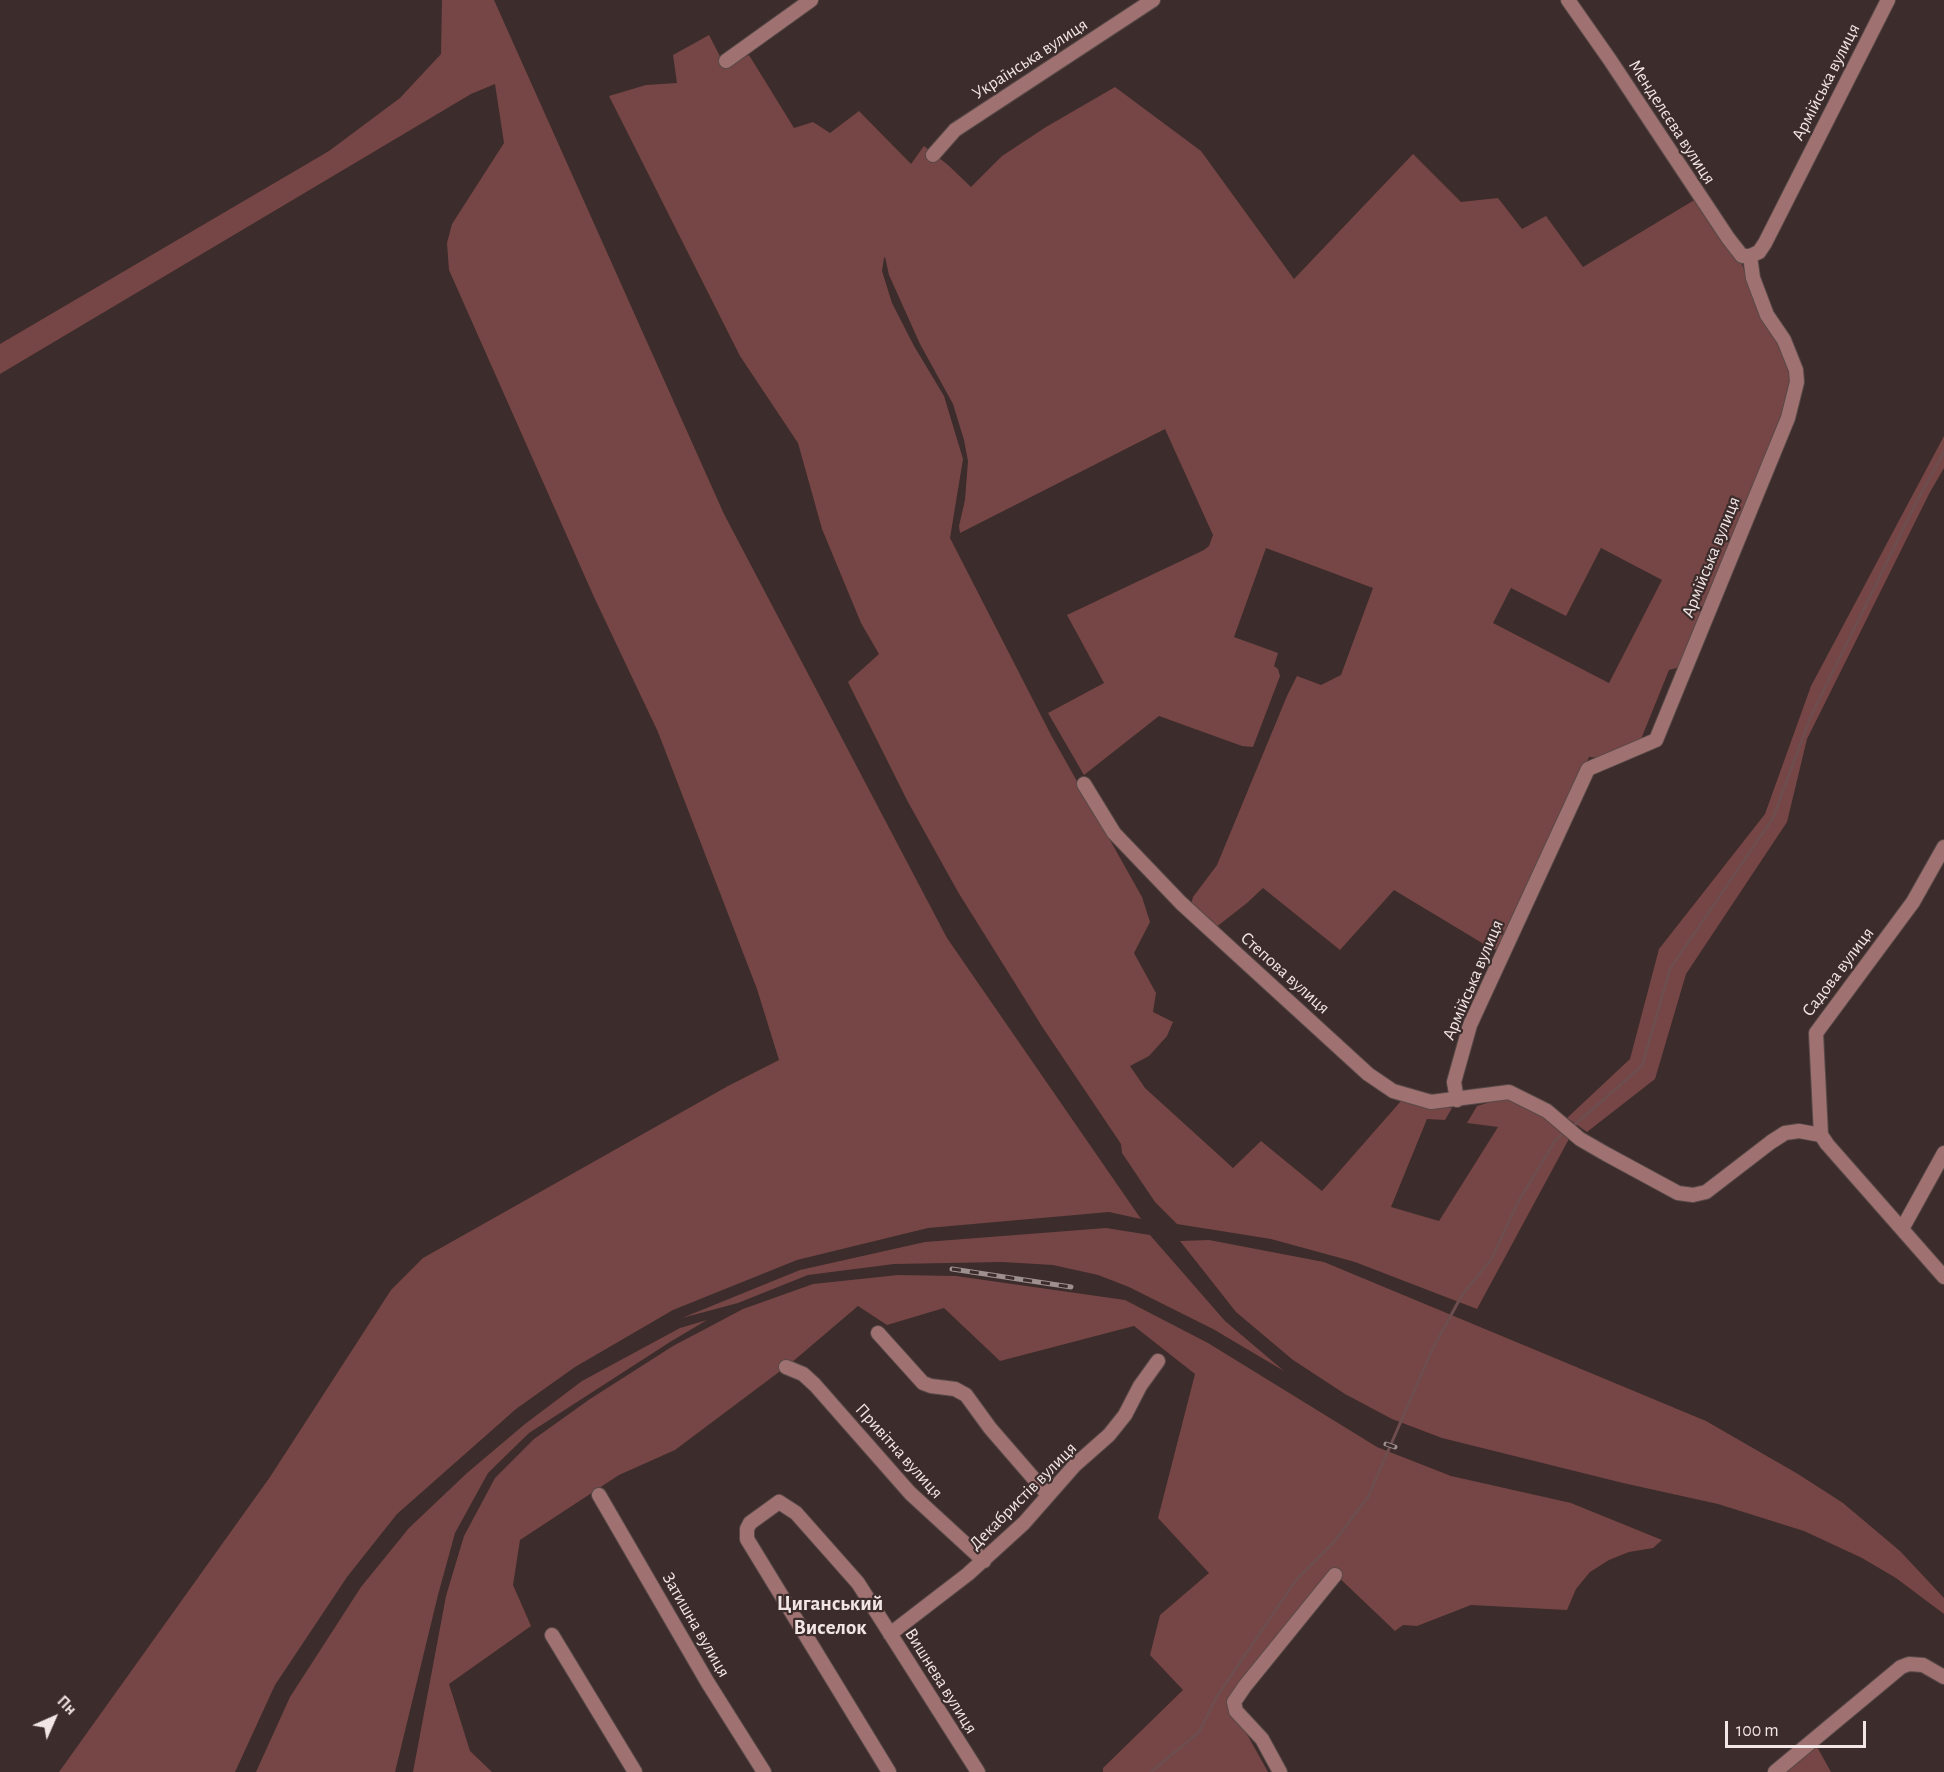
<!DOCTYPE html>
<meta charset="utf-8">
<style>
body{margin:0}
#map{position:relative;width:1944px;height:1772px;overflow:hidden;background:#3c2c2b;font-family:"Alegreya Sans",sans-serif}
canvas{display:block}
.north{position:absolute;left:24px;top:1688px;width:60px;height:60px;-webkit-text-stroke:4px #3c2c2b;paint-order:stroke;rotate:45deg;font-size:16px;font-weight:700;line-height:24px;text-align:center;color:#f1e6e5}
.north::after{content:'';display:block;margin:auto;width:21px;height:27px;background:#f1e6e5;clip-path:polygon(50% 0,100% 100%,50% 72%,0 100%)}
.scale{position:absolute;left:1725px;top:1721px;width:141px;height:27px;box-sizing:border-box;border:3px solid #f1e6e5;border-top:0;padding-left:8px;font-size:18px;line-height:21px;white-space:nowrap;color:#f1e6e5;-webkit-text-stroke:4px #3c2c2b;paint-order:stroke}
</style>
<div id="map">
<canvas width="1944" height="1772"></canvas>
<div class="north">Пн</div>
<div class="scale">100 m</div>
</div>
<script>
const context = document.querySelector('canvas').getContext('2d');
context.lineJoin = 'round';
function fill(path, color) { context.fillStyle = color; context.fill(path, 'evenodd'); }
const toPath = rows => new Path2D(rows.map(r => 'M' + r).join(''));
function stroke(path, color, width, dash) { context.strokeStyle = color; context.lineWidth = width; context.lineCap = dash ? 'butt' : 'round'; context.setLineDash(dash || []); context.stroke(path); }
function label(font, color, halo, rows, align = 'center') {
  context.font = font + ' "Alegreya Sans",sans-serif'; context.lineWidth = 4.5; context.setLineDash([]); context.textBaseline = 'middle'; context.strokeStyle = halo; context.fillStyle = color; for (const [text, x, y, turn = 0] of rows) {
    context.save(); context.translate(x, y); context.rotate((+turn || 0) * Math.PI / 180); context.textAlign = isNaN(turn) ? turn : align; if (halo) context.strokeText(text, 0, 0); context.fillText(text, 0, 0); context.restore();
  }
}
const green = toPath([
 [442,0,494,0,724,514,947,938,1141,1219,1109,1212,928,1228,797,1260,673,1310,575,1367,516,1409,397,1514,347,1577,275,1685,235,1772,59,1772,270,1477,391,1290,423,1258,728,1086,779,1060,757,989,658,732,594,597,449,270,447,243,452,224,504,143,495,84,471,94,0,374,0,344,329,151,400,98,441,54],
 [709,35,725,66,749,55,794,128,813,122,830,133,859,111,911,164,924,146,948,165,971,187,1002,156,1046,127,1115,87,1201,151,1294,279,1413,154,1461,202,1498,198,1522,229,1546,216,1583,267,1696,199,1741,262,1759,305,1792,366,1791,392,1777,439,1684,666,1669,670,1639,744,1600,758,1589,757,1502,950,1492,949,1394,890,1340,950,1263,888,1247,903,1215,928,1191,904,1193,897,1217,865,1287,696,1297,676,1321,685,1341,675,1373,588,1266,548,1234,637,1278,653,1274,666,1278,669,1280,676,1253,747,1242,746,1159,716,1084,775,1048,713,1104,683,1067,615,1204,550,1209,546,1213,535,1165,429,960,533,959,526,965,500,968,461,964,440,953,404,920,344,889,275,885,257,884,258,882,271,892,303,914,346,944,396,963,459,950,538,1051,735,1142,897,1150,922,1134,953,1156,993,1153,1012,1173,1022,1167,1036,1149,1056,1130,1066,1145,1088,1233,1168,1261,1141,1322,1191,1401,1101,1429,1108,1452,1108,1445,1120,1427,1119,1391,1207,1439,1221,1498,1127,1467,1123,1477,1106,1497,1100,1512,1100,1551,1119,1570,1137,1477,1309,1355,1262,1271,1239,1177,1224,1155,1202,1122,1153,1121,1144,1043,1028,958,892,908,802,848,682,879,654,861,623,822,529,798,443,740,356,609,96,646,85,677,83,673,55],
 [1601,548,1662,580,1609,683,1493,623,1511,588,1566,616],
 [1944,436,1944,468,1930,492,1807,739,1787,822,1686,974,1655,1079,1587,1132,1567,1118,1630,1059,1659,949,1765,814,1811,686],
 [1106,1228,1150,1235,1225,1321,1284,1371,1213,1329,1129,1287,1098,1275,1053,1265,1002,1262,894,1264,808,1275,738,1303,682,1318,800,1270,925,1242],
 [1209,1240,1324,1262,1706,1421,1798,1474,1843,1503,1900,1551,1944,1598,1944,1614,1896,1578,1862,1558,1804,1531,1718,1504,1623,1483,1442,1438,1392,1419,1345,1394,1293,1360,1236,1312,1180,1241],
 [898,1275,956,1276,1125,1300,1208,1343,1377,1447,1451,1476,1571,1503,1662,1540,1653,1548,1629,1552,1609,1560,1590,1572,1576,1589,1567,1610,1471,1605,1417,1626,1403,1625,1395,1631,1333,1572,1228,1700,1268,1772,1103,1772,1103,1768,1183,1690,1150,1655,1160,1615,1209,1573,1158,1518,1195,1374,1134,1326,1000,1361,944,1308,887,1325,858,1306,791,1363,675,1450,619,1475,520,1540,513,1585,531,1626,449,1684,470,1751,492,1772,413,1772,446,1596,464,1536,495,1478,534,1439,590,1399,673,1346,743,1309,813,1284],
 [707,1320,670,1342,529,1433,488,1473,455,1533,438,1595,395,1772,256,1772,290,1697,361,1587,409,1528,467,1473,525,1424,582,1381,680,1328],
 [1816,1745,1831,1772,1784,1772]
]);
const stream = toPath([
 [1572,1127,1642,1066,1670,969,1773,818,1810,718,1917,501,1944,452],
 [1151,1772,1199,1732,1216,1698,1296,1580,1333,1543,1368,1497,1432,1350,1462,1295,1491,1260,1518,1202,1555,1141,1564,1133]
]);
const minor = toPath([
 [1568,0,1610,60,1728,238,1742,256,1750,256],
 [726,61,811,0],
 [933,155,955,130,1153,0],
 [1750,256,1759,252,1765,243,1888,0],
 [1084,784,1114,833,1181,903,1368,1074,1393,1091,1431,1102,1509,1092,1547,1111,1580,1139,1606,1154,1678,1193,1693,1195,1706,1192,1771,1142,1785,1133,1799,1131,1821,1135,1827,1144,1944,1277],
 [1457,1100,1454,1082,1470,1025,1588,769,1656,740,1788,418,1797,382,1796,370,1784,340,1767,315,1753,278,1750,256],
 [1821,1135,1816,1033,1913,902,1944,847],
 [1902,1229,1944,1153],
 [878,1333,923,1383,931,1386,955,1389,966,1395,990,1428,1048,1495],
 [786,1367,803,1374,815,1385,910,1493,984,1561],
 [599,1495,708,1683,764,1772],
 [890,1634,968,1574,1024,1523,1075,1465,1109,1435,1125,1415,1140,1386,1158,1361],
 [552,1635,635,1772],
 [889,1772,747,1539,747,1529,750,1523,779,1502,796,1513,858,1583,978,1772],
 [1280,1772,1262,1739,1236,1711,1234,1702,1245,1686,1335,1575],
 [1775,1772,1901,1667,1909,1664,1923,1665,1944,1677]
]);
const rail = toPath([
 [952,1269,1071,1287],
 [1386,1444,1395,1447]
]);
const streetNames = [
 ["Українська вулиця",1030,59,-33],
 ["Армійська вулиця",1826,82,-63],
 ["Менделєєва вулиця",1672,122,57],
 ["Армійська вулиця",1711,557,-68],
 ["Садова вулиця",1838,972,-53],
 ["Степова вулиця",1285,973,42],
 ["Армійська вулиця",1473,980,-67],
 ["Привітна вулиця",899,1451,48],
 ["Декабристів вулиця",1023,1496,-45],
 ["Затишна вулиця",696,1625,60],
 ["Вишнева вулиця",941,1681,58]
];
const quarterNames = [
 ["Циганський",830,1604],
 ["Виселок",830,1628]
];
fill(green, '#754645');
stroke(stream, '#6e4d4e', 3);
stroke(minor, '#594a49', 16);
stroke(minor, '#9f7271', 14);
stroke(rail, '#9d908f', 5);
stroke(rail, '#3c2c2b', 3, [9]);
label('18px', '#f1e6e5', '#3c2c2b', streetNames);
label('bold 21px', '#f1e6e5', '#3c2c2b', quarterNames);
</script>
